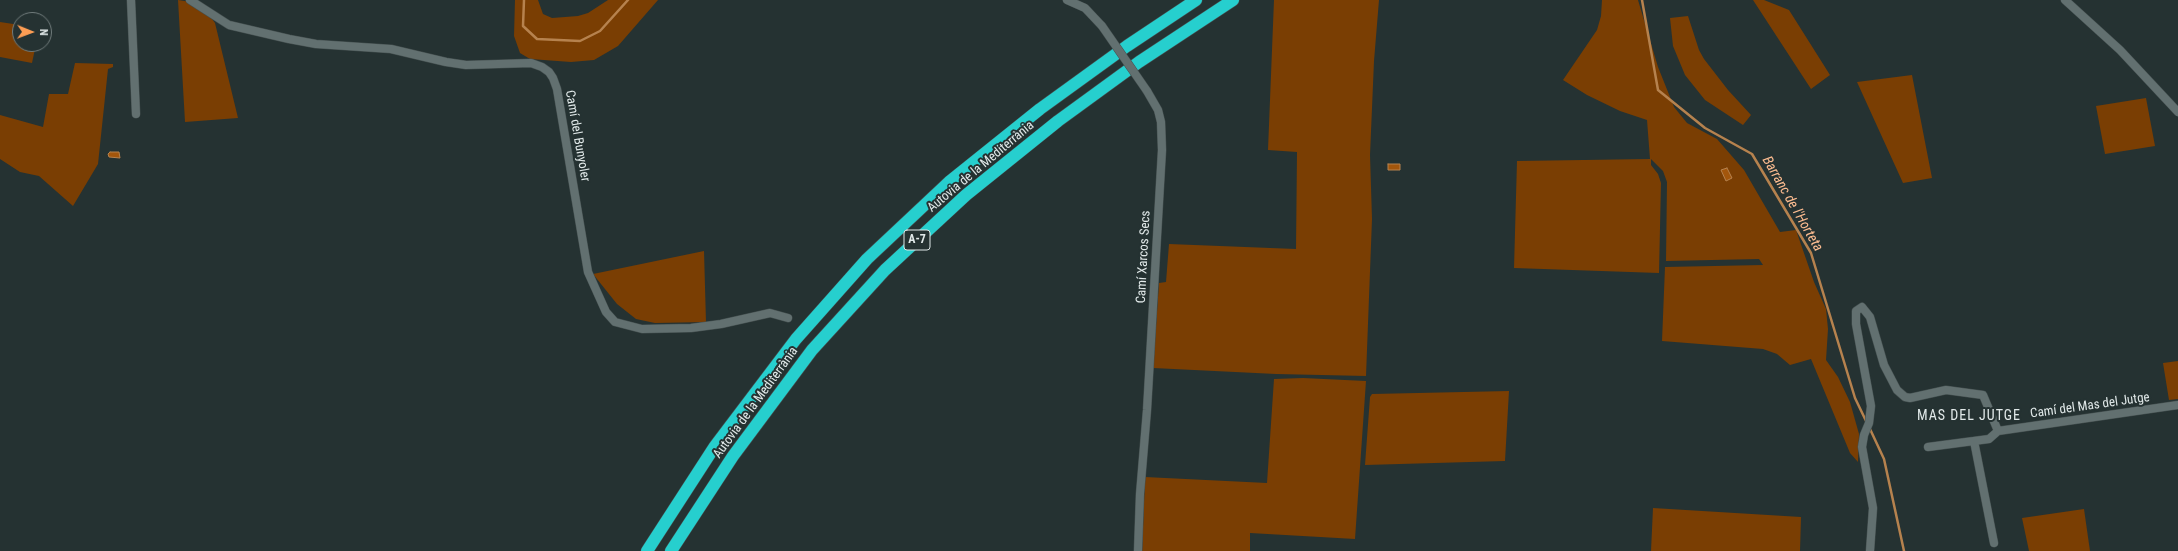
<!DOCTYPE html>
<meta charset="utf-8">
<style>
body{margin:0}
#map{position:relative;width:2178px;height:551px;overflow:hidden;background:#253232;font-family:"Roboto Condensed",sans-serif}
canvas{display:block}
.north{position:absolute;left:12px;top:12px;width:40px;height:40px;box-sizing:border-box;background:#253232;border:1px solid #707b7b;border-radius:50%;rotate:91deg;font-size:11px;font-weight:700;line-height:16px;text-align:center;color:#e1e9e9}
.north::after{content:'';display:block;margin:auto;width:14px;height:18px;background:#fc9d54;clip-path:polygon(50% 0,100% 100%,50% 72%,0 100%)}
</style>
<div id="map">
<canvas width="2178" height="551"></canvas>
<div class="north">N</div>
</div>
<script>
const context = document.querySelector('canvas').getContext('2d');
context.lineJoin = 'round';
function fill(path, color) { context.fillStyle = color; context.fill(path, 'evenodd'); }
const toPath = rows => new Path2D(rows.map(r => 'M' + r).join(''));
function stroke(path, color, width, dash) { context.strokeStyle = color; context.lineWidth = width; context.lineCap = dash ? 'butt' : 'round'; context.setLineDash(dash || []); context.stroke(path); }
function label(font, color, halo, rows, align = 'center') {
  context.font = font + ' "Roboto Condensed",sans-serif'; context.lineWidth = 4; context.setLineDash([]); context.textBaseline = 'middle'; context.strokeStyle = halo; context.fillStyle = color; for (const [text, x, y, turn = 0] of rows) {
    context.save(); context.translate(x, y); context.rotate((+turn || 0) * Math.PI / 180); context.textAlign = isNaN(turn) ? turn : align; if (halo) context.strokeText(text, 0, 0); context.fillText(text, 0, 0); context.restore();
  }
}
const green = toPath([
 [178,0,191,2,208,14,215,23,238,118,185,122],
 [515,0,538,0,543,14,552,18,578,16,588,13,608,0,658,0,618,46,594,60,571,62,530,59,520,53,514,36],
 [1274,0,1379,0,1374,61,1370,155,1372,219,1366,376,1276,374,1153,368,1159,283,1166,282,1169,244,1296,249,1297,152,1268,150],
 [1602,0,1638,0,1658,67,1674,107,1687,123,1717,139,1744,170,1780,232,1796,230,1814,282,1826,309,1828,329,1826,360,1838,377,1850,402,1859,434,1858,462,1850,453,1811,359,1790,365,1777,354,1763,349,1662,341,1665,267,1763,265,1759,259,1666,261,1667,182,1663,171,1651,159,1651,165,1658,174,1661,183,1659,273,1514,268,1517,161,1650,159,1647,120,1620,111,1587,95,1563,80,1597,30,1601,16],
 [1753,0,1764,0,1789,10,1830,75,1811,89],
 [1688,16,1699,50,1704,59,1728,90,1751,115,1743,125,1705,100,1685,75,1673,46,1670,18],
 [0,22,20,25,20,44,36,44,32,63,0,57],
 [75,63,113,64,113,67,108,69,98,164,73,206,39,176,20,172,0,159,0,115,43,127,49,94,68,94],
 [1912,75,1932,178,1903,183,1857,82],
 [2146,98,2155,146,2105,154,2096,106],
 [704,251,706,322,655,323,636,319,617,304,593,274],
 [2178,361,2178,399,2169,400,2163,363],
 [1303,378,1366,381,1355,539,1250,533,1250,551,1142,551,1145,477,1267,483,1274,379],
 [1509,391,1505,461,1365,465,1370,397,1372,394],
 [1653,508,1801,517,1800,551,1651,551],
 [2084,509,2090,551,2029,551,2022,518]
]);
const water = toPath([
 [110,152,119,152,120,158,109,157,108,154,110,152],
 [1388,164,1400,164,1400,170,1388,170,1388,164],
 [1727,168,1732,178,1726,181,1721,170,1727,168]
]);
const stream = toPath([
 [524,0,523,26,537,39,580,41,600,31,628,0],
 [1642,0,1658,90,1705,128,1752,154,1811,253,1855,398,1867,423],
 [1870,429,1884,459,1904,551]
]);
const minor = toPath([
 [131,0,136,114],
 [190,0,229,25,289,39,316,44,391,49,446,62,466,65,531,63,542,67,549,72,553,78,557,89,588,272,606,312,615,322,642,329,691,328,721,324,770,313,788,318],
 [1067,0,1085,8,1102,26],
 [2065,0,2120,50,2178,112],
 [1974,441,1994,543],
 [1928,447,1989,439,1998,431],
 [1138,551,1140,494,1147,410,1162,150,1161,122,1158,110,1147,91],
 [1870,551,1873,508,1862,447,1864,435,1869,423,1871,406,1856,324,1856,311,1862,307,1870,317,1884,365,1897,390,1905,397,1910,398,1946,390,1983,395,1998,431,2178,405]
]);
const motorway = toPath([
 [647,551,715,446,796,339,867,259,949,182,1040,109,1127,46,1196,0],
 [671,551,733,456,812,350,885,270,966,195,1058,121,1139,62,1233,0]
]);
const minorBridge = toPath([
 [1102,26,1147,91]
]);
const shields = [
 [917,240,26]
];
const shieldNames = [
 ["A-7",917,240]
];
const streetNames = [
 ["Camí del Bunyoler",577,136,80],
 ["Autovia de la Mediterrània",981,167,-40],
 ["Camí Xarcos Secs",1144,257,-87],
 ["Autovia de la Mediterrània",756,403,-54],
 ["Camí del Mas del Jutge",2090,406,-8]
];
const waterNames = [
 ["Barranc de l'Horteta",1792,204,60]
];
const neighbourhoodNames = [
 ["MAS DEL JUTGE",1969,416]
];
fill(green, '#7a3e03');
fill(water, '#a3560c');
stroke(water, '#b6824e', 1);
stroke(stream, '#b6824e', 2.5);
stroke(minor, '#455050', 9);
stroke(motorway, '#455050', 13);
stroke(minor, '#627070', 8);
stroke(motorway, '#26cfce', 12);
stroke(minorBridge, '#455050', 9, []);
stroke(minorBridge, '#627070', 8);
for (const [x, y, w] of shields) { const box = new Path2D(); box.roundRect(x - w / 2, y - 10, w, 20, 3); context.fillStyle = '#253232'; context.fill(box); stroke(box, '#e1e9e9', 1); }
label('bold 12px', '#e1e9e9', null, shieldNames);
label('13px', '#e1e9e9', '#253232', streetNames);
label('italic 14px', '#fdbd91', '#253232', waterNames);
context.letterSpacing = '1px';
label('14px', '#e1e9e9', '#253232', neighbourhoodNames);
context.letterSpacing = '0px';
</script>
